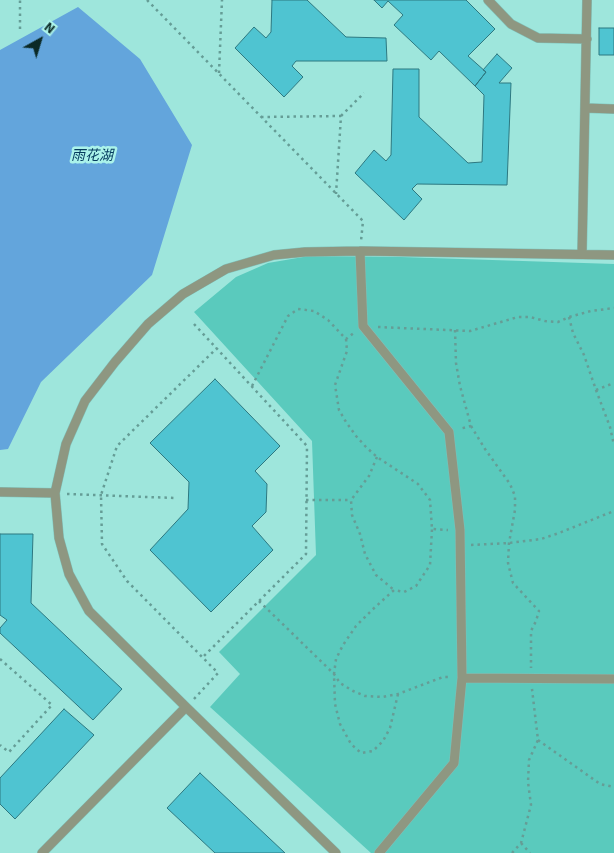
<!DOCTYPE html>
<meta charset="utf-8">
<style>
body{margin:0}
#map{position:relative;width:614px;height:853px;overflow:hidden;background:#9ee6dc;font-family:"Source Sans 3",sans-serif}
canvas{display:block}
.north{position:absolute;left:15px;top:15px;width:50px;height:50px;-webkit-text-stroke:4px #abf3ea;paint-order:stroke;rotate:39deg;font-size:14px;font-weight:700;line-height:20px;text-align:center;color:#0b2a27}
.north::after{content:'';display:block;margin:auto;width:18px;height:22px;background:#0b2a27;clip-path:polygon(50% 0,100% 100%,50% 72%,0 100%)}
</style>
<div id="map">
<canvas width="614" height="853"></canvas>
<div class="north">N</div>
</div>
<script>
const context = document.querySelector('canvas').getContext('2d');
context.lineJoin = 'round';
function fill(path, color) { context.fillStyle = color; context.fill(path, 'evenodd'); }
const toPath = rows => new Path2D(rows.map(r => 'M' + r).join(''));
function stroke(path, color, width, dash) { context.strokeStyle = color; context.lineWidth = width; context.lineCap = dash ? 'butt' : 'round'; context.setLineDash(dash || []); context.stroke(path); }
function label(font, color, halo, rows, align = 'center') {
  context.font = font + ' "Source Sans 3","Noto Sans SC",sans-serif'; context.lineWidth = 5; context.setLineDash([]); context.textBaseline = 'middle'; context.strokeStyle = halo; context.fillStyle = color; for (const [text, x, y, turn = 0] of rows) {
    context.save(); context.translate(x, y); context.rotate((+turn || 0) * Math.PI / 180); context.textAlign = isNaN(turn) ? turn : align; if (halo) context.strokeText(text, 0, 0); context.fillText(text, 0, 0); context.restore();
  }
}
const green = toPath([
 [309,256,401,257,614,264,614,853,371,853,210,707,240,674,219,652,316,555,312,441,194,312,236,277,268,263]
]);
const water = toPath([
 [78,7,140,59,192,145,152,275,41,382,8,449,0,450,0,50]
]);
const building = toPath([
 [272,0,307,0,346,37,386,38,387,61,296,61,292,66,303,77,284,97,235,48,254,27,266,38,271,32,272,0],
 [374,0,466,0,495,29,468,56,486,72,475,86,439,51,431,60,394,25,403,15,388,1,382,8,374,0],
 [599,28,614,28,614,55,599,55,599,28],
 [497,54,512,68,499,83,511,83,507,185,417,184,412,189,422,199,404,220,355,173,374,150,386,161,391,155,393,69,419,69,419,117,468,163,482,162,484,95,475,86,486,72,483,70,497,54],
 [215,379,280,446,255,471,267,484,266,512,252,526,273,550,211,612,150,550,188,509,189,482,150,443,215,379],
 [0,534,33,534,31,603,122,689,93,720,0,633,0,628,7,620,0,615,0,534],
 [64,709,94,735,15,819,0,804,0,778,64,709],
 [200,773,285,853,215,853,167,808,200,773]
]);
const path = toPath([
 [147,0,363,221,361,241],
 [20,29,20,0],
 [219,73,222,0],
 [341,116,364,93],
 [261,117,341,116,336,194],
 [569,317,573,333,584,355,596,390,610,427,614,445],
 [194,324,307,446,306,554,203,657],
 [378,327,470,331,518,317,530,317,545,321,558,322,569,317,591,311,614,308],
 [455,330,456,363,460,386,471,426,459,429],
 [346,339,347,351,335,385,339,410,346,422,356,436,366,447,377,457,418,484,430,500,432,529,448,530],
 [252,386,288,316,298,309,314,311,328,320,346,339,355,332],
 [596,390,614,383],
 [471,426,485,449,510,484,515,496,515,510,509,543,508,563,513,583,539,611,536,621,531,631,531,668],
 [377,457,369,476,351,500,352,515,360,534,365,554,376,575,394,590],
 [67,494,175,498],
 [306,500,351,500],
 [471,545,509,543,541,539,559,533,614,511],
 [259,601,334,674,340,683,353,691,365,696,382,697,398,694,443,677,451,677],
 [0,659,52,705,9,752,0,745],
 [398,694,390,728,383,741,373,751,361,753,351,744,340,724,335,704,334,674,336,659,343,645,356,626,372,610,394,590,404,592,416,586,430,565,432,529],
 [194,699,218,673,127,581,102,544,101,495,117,446,217,348],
 [538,740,600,784,614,787],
 [521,843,530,853],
 [512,853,521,843,531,805,528,782,529,760,538,740,532,689]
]);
const service = toPath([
 [488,0,511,24,538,38,587,39],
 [585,108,614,109],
 [360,251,363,326,449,432,460,530,462,678,454,763,379,853],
 [582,254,587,0],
 [0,492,55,493],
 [462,678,614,679],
 [42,853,186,707],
 [336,853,186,707,89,611,69,574,59,538,55,493,66,444,85,401,115,362,148,324,183,294,226,269,274,255,305,252,360,251,614,255]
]);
const waterNames = [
 ["雨花湖",92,157]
];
fill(green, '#5acabd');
fill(water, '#63a5dc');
fill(building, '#4fc4d1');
stroke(building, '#2d7880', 1);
stroke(service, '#81c0b8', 10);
stroke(path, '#659d96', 2.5, [2.5, 4]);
stroke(service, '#8e9781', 9);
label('italic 14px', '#053a5e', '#abf3ea', waterNames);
</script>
